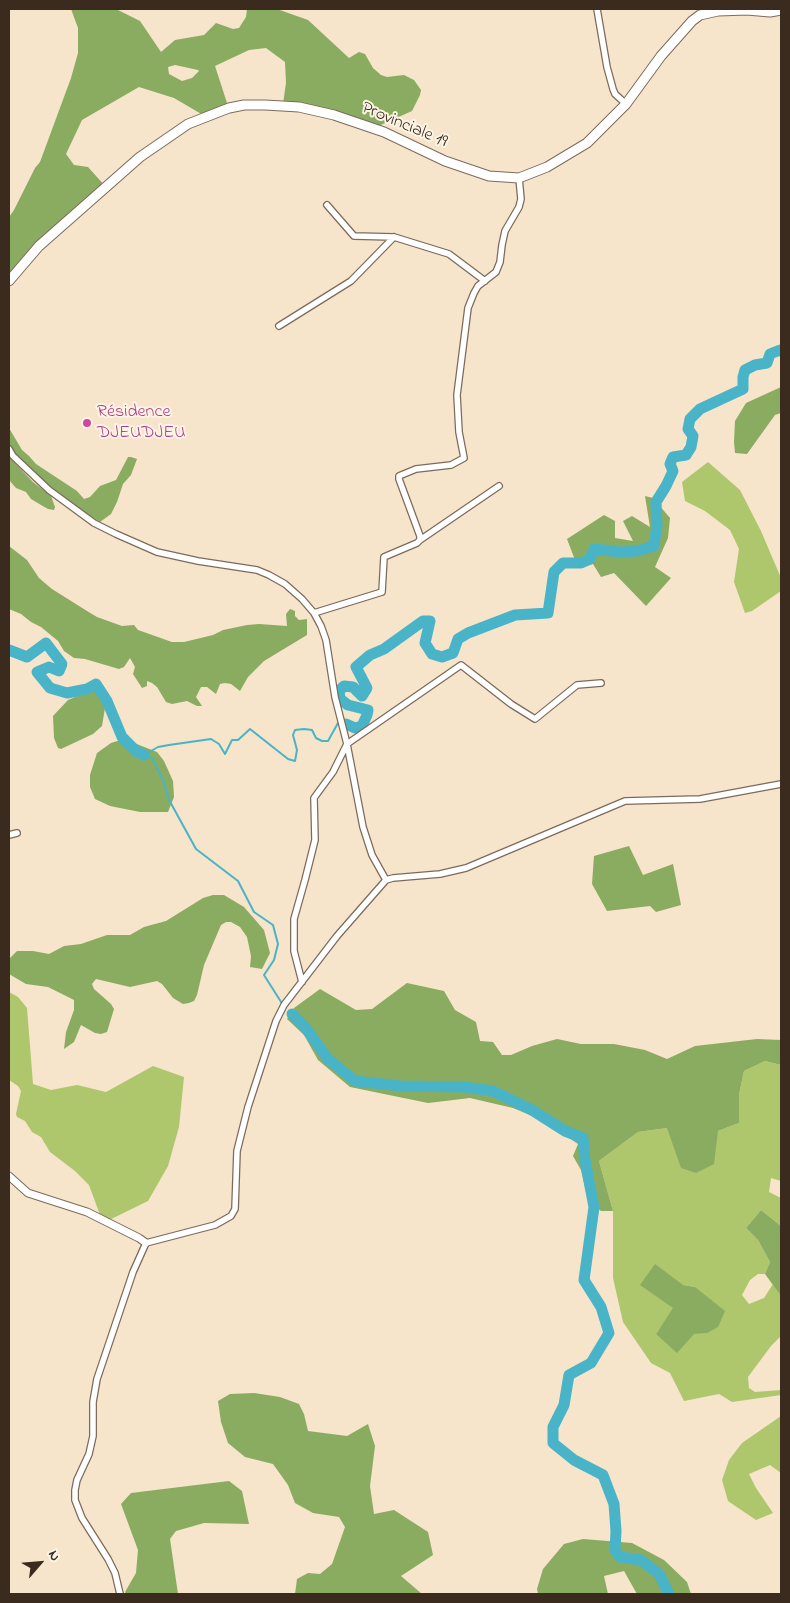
<!DOCTYPE html>
<meta charset="utf-8">
<style>
body{margin:0}
#map{position:relative;width:790px;height:1603px;overflow:hidden;background:#f6e4cb;font-family:"Indie Flower",sans-serif}
canvas{display:block}
.frame{position:absolute;inset:0;border:10px solid #3b2a1e;pointer-events:none}
.north{position:absolute;left:15px;top:1538px;width:50px;height:50px;-webkit-text-stroke:4px #fcf5e5;paint-order:stroke;rotate:63deg;font-size:14px;font-weight:700;line-height:20px;text-align:center;color:#3b2a1e}
.north::after{content:'';display:block;margin:auto;width:18px;height:22px;background:#3b2a1e;clip-path:polygon(50% 0,100% 100%,50% 72%,0 100%)}
</style>
<div id="map">
<canvas width="790" height="1603"></canvas>
<div class="frame"></div>
<div class="north">N</div>
</div>
<script>
const context = document.querySelector('canvas').getContext('2d');
context.lineJoin = 'round';
function fill(path, color) { context.fillStyle = color; context.fill(path, 'evenodd'); }
const toPath = rows => new Path2D(rows.map(r => 'M' + r).join(''));
function stroke(path, color, width, dash) { context.strokeStyle = color; context.lineWidth = width; context.lineCap = dash ? 'butt' : 'round'; context.setLineDash(dash || []); context.stroke(path); }
function label(font, color, halo, rows, align = 'center') {
  context.font = font + ' "Indie Flower",sans-serif'; context.lineWidth = 4; context.setLineDash([]); context.textBaseline = 'middle'; context.strokeStyle = halo; context.fillStyle = color; for (const [text, x, y, turn = 0] of rows) {
    context.save(); context.translate(x, y); context.rotate((+turn || 0) * Math.PI / 180); context.textAlign = isNaN(turn) ? turn : align; if (halo) context.strokeText(text, 0, 0); context.fillText(text, 0, 0); context.restore();
  }
}
const green = toPath([
 [708,462,740,490,761,531,781,578,781,591,752,611,745,613,734,582,739,549,730,530,705,511,685,501,682,482],
 [9,992,18,997,27,1008,33,1084,51,1090,77,1085,106,1092,153,1066,184,1077,179,1127,168,1166,148,1201,103,1223,89,1185,75,1171,50,1152,41,1137,32,1132,25,1121,17,1117,16,1114,21,1091,18,1086,9,1080],
 [765,1061,781,1065,781,1181,771,1178,769,1192,781,1198,781,1226,761,1210,746,1228,758,1240,770,1262,765,1274,758,1274,750,1280,742,1295,749,1304,764,1298,773,1284,781,1296,781,1336,771,1346,748,1377,749,1388,755,1392,781,1390,781,1395,732,1402,719,1394,684,1401,670,1373,651,1363,623,1322,613,1278,613,1211,599,1161,638,1132,667,1128,718,1131,739,1123,739,1095,744,1071],
 [683,1285,695,1287,707,1333,656,1334,674,1308],
 [781,1416,781,1473,770,1465,749,1474,756,1488,773,1513,756,1520,728,1501,722,1480,729,1460,742,1443]
]);
const forest = toPath([
 [71,9,116,9,140,21,161,52,175,40,204,35,216,23,233,29,239,28,246,17,247,9,277,9,308,20,349,58,359,52,365,54,373,68,381,75,387,77,404,75,414,80,421,90,420,95,412,111,374,128,283,104,286,83,285,62,266,48,249,50,215,66,228,106,203,115,174,98,139,87,82,120,66,154,74,165,88,167,106,187,42,242,9,274,9,217,14,210,35,168,40,162,71,78,78,53,78,28],
 [175,65,198,70,199,71,192,78,182,81,169,74,168,67],
 [781,387,781,413,775,415,747,454,735,453,734,442,735,421,746,403],
 [9,428,22,450,29,456,36,464,77,491,84,499,90,497,100,486,116,480,128,457,131,457,137,459,131,475,123,484,117,502,111,514,100,522,74,506,41,480,16,455,9,444],
 [9,457,33,482,51,496,55,507,54,510,48,509,41,505,31,499,26,492,16,488,9,480],
 [645,496,653,498,670,518,668,538,655,567,671,578,646,606,614,573,601,577,593,564,578,568,567,539,604,515,615,521,615,538,633,541,623,521,632,516,650,527],
 [9,546,27,560,39,578,52,589,87,611,97,617,122,626,134,625,138,630,172,642,184,642,213,635,223,630,247,625,259,624,287,626,286,614,290,609,295,611,295,616,299,620,307,619,307,635,264,661,248,677,240,691,231,684,225,683,220,684,216,694,207,687,201,687,196,697,202,706,197,706,187,701,172,704,166,702,157,687,152,683,147,681,147,686,142,688,133,674,135,667,130,658,124,667,119,669,85,659,74,658,64,651,58,641,41,627,31,622,21,614,9,609],
 [92,690,98,691,105,708,102,726,93,734,61,749,58,748,54,738,53,716,68,700],
 [124,739,157,752,164,761,173,781,174,797,168,812,140,812,110,806,95,799,90,787,90,775,97,753,111,743],
 [629,846,643,875,673,864,681,905,656,912,650,906,607,911,592,884,594,856],
 [213,895,224,895,244,907,264,930,270,953,262,969,250,967,251,956,247,937,240,927,231,922,226,922,221,925,204,965,197,995,194,1001,189,1003,183,1004,173,998,162,984,157,981,130,987,96,979,92,984,94,989,111,1004,114,1009,107,1032,101,1034,95,1033,81,1025,74,1042,64,1049,66,1032,74,1010,74,1000,48,987,26,984,9,974,9,959,17,951,33,951,49,954,64,946,81,944,107,935,130,935,144,927,166,921,203,898],
 [407,983,444,991,455,1010,476,1022,480,1041,493,1042,502,1055,511,1055,532,1046,557,1039,581,1044,614,1044,645,1050,667,1059,695,1046,757,1039,781,1040,781,1065,765,1061,744,1071,739,1095,739,1123,718,1131,714,1164,696,1173,681,1168,667,1128,638,1132,599,1161,613,1211,601,1211,588,1201,581,1170,573,1156,578,1144,542,1120,513,1108,470,1098,428,1103,350,1087,318,1060,304,1035,287,1019,294,1008,320,989,356,1010,372,1009],
 [761,1210,781,1226,781,1296,765,1274,770,1262,758,1240,746,1228],
 [655,1264,683,1285,695,1287,725,1311,718,1327,707,1333,694,1334,677,1353,656,1334,673,1308,640,1285],
 [254,1393,280,1397,299,1404,304,1414,308,1431,347,1436,368,1424,375,1446,370,1486,374,1514,394,1510,428,1532,433,1555,401,1576,422,1594,295,1594,297,1579,308,1573,320,1574,332,1564,345,1527,339,1517,313,1513,295,1503,288,1485,273,1464,245,1457,228,1443,221,1422,218,1401,230,1394],
 [229,1481,242,1491,249,1524,204,1523,176,1531,170,1539,178,1594,126,1594,125,1592,136,1573,138,1550,121,1504,131,1493],
 [583,1539,632,1543,664,1560,687,1582,691,1594,637,1594,624,1571,604,1576,608,1594,538,1594,537,1589,543,1569,564,1544]
]);
const stream = toPath([
 [144,755,152,758,164,782,168,798,196,849,238,881,254,912,273,925,278,944,274,960,264,975,283,1005],
 [144,755,158,747,169,745,211,739,219,744,225,754,232,740,238,740,250,729,288,759,295,761,297,750,293,735,295,730,304,729,312,730,316,738,322,741,328,741,338,723]
]);
const river = toPath([
 [9,650,27,657,46,643,62,664,59,671,49,667,37,672,50,688,67,693,87,689,96,684,107,701,122,737,136,751,144,755],
 [346,724,355,728,362,726,367,715,368,710,348,705,340,699,339,691,344,686,353,687,362,696,367,688,356,667,370,655,384,649,423,621,430,621,425,643,432,654,442,657,453,653,458,639,468,633,515,615,548,613,554,572,563,563,581,563,590,559,594,549,620,552,637,551,654,546,657,526,656,502,666,486,673,471,670,464,673,457,686,455,691,447,693,436,688,429,690,419,700,409,743,389,743,377,745,370,755,365,767,363,770,354,780,350,781,351],
 [292,1014,305,1027,328,1059,355,1081,401,1086,464,1087,493,1091,532,1110,565,1131,583,1138,585,1160,594,1207,584,1280,601,1307,609,1333,591,1363,569,1375,564,1405,553,1427,553,1443,574,1460,603,1475,614,1504,616,1531,615,1550,620,1557,641,1560,659,1574,669,1594]
]);
const minor = toPath([
 [597,9,607,67,613,89,615,94,626,104],
 [327,205,354,236,394,237,449,254,485,281],
 [279,326,351,281,394,237],
 [9,449,13,456,49,490,94,523,116,534,157,552,198,561,257,570,269,575,285,584,302,599,314,613,321,626,326,640,335,697,347,744,363,827,372,855,386,880],
 [420,540,499,486],
 [314,613,382,592,384,557,417,543,420,540,420,536,399,479,399,476,416,469,451,465,464,458,459,432,457,395,468,308,474,293,478,286,496,272,500,262,502,245,505,231,519,207,521,199,519,178],
 [9,835,17,833],
 [302,982,294,951,294,919,305,880,315,840,314,798,333,772,347,744,461,665,511,704,535,719,577,685,601,683],
 [120,1594,115,1573,108,1559,82,1518,75,1500,75,1490,77,1480,89,1454,93,1436,93,1402,97,1379,133,1272,146,1243,215,1225,231,1216,235,1209,237,1151,248,1107,276,1021,284,1005,337,936,386,880,393,878,440,874,466,868,625,801,700,799,781,784]
]);
const tertiary = toPath([
 [9,1176,28,1193,87,1212,139,1238,146,1243]
]);
const primary = toPath([
 [9,281,39,246,140,157,188,124,229,108,244,105,265,105,299,107,334,115,384,132,445,161,489,176,519,178,547,167,587,143,626,104,661,56,692,21,700,15,718,11,747,10,770,12,781,10]
]);
const markers = [
 [87,423,5,"#d1479c"]
];
const streetNames = [
 ["Provinciale 19",404,126,23]
];
const hotelNames = [
 ["Résidence",97,413],
 ["DJEUDJEU",97,434]
];
fill(green, '#aec76c');
fill(forest, '#8aac60');
stroke(stream, '#49b4c7', 2);
stroke(river, '#49b4c7', 11);
stroke(minor, '#7c6b5b', 8);
stroke(tertiary, '#7c6b5b', 9);
stroke(primary, '#7c6b5b', 11);
stroke(minor, '#fff', 5.5);
stroke(tertiary, '#fff', 7);
stroke(primary, '#fff', 9);
for (const [x, y, r, color] of markers) { const dot = new Path2D(); dot.arc(x, y, r, 0, 2 * Math.PI); context.fillStyle = color; context.fill(dot); stroke(dot, '#fcf5e5', 2); }
label('18px', '#3b2a1e', '#fcf5e5', streetNames);
label('18px', '#b23c85', '#fcf5e5', hotelNames, 'left');
</script>
